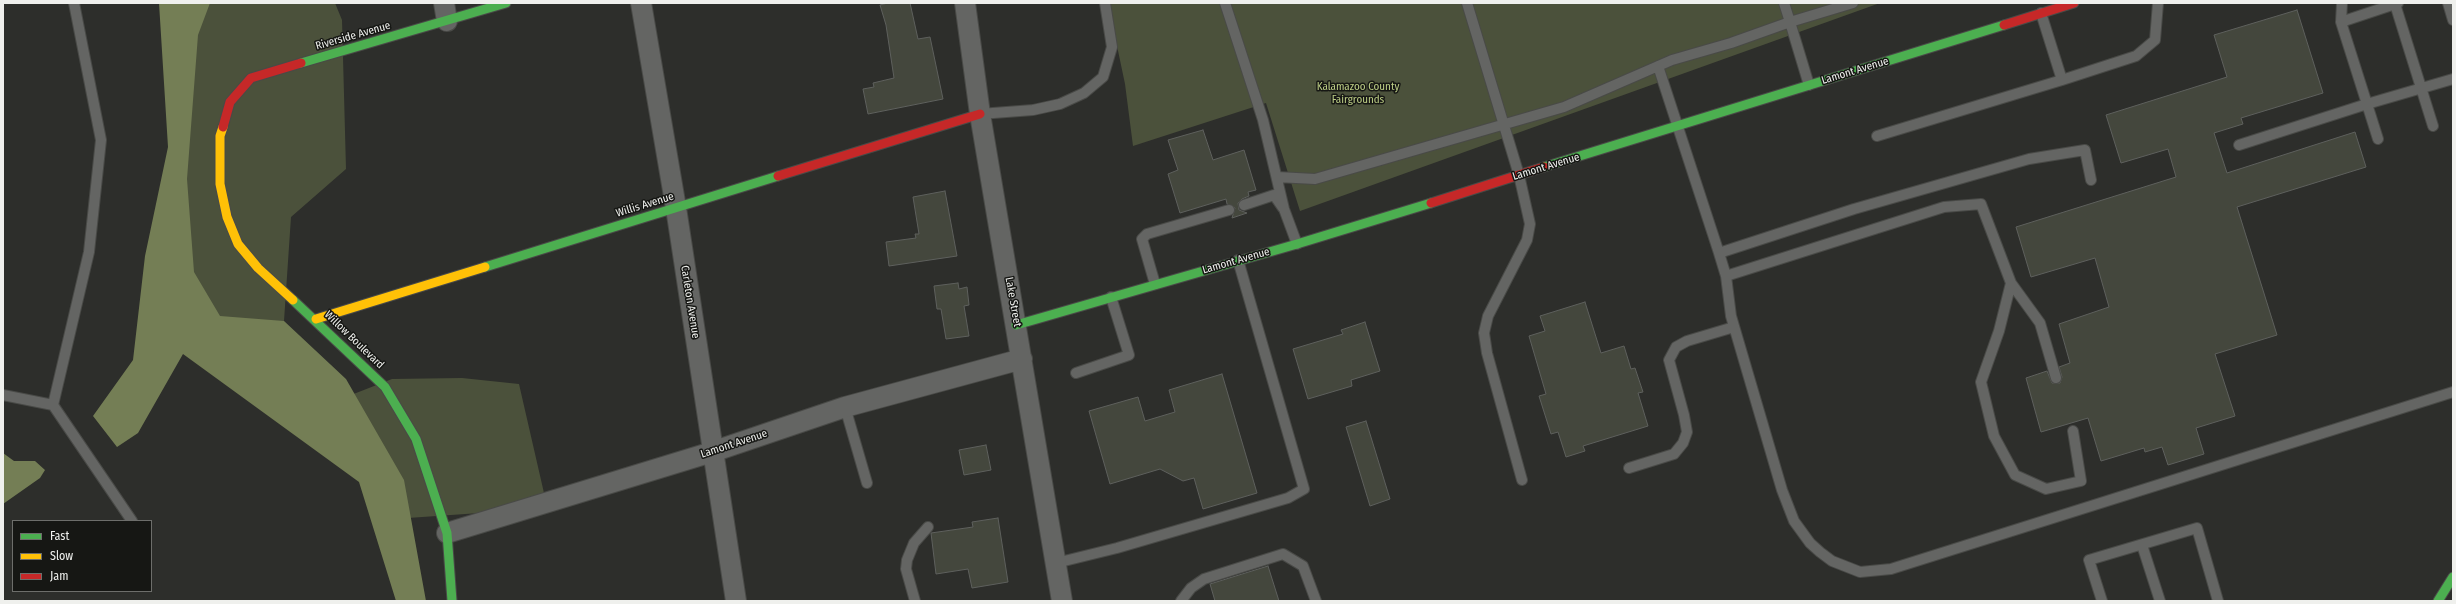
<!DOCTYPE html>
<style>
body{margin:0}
#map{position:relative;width:2456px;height:604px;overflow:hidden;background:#2d2e2b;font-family:"Fira Sans Condensed",sans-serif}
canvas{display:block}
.frame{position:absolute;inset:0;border:4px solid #eff0ed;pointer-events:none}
.legend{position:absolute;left:12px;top:520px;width:140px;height:72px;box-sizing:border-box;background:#161714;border:1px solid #6d6e6b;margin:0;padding:5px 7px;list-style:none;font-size:12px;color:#eff0ed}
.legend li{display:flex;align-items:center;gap:8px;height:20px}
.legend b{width:20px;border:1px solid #6d6e6b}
</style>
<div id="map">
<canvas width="2456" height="604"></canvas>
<div class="frame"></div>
<ul class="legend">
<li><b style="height:5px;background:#4caf50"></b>Fast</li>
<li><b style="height:5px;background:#ffc107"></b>Slow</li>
<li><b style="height:5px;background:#c62828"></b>Jam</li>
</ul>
</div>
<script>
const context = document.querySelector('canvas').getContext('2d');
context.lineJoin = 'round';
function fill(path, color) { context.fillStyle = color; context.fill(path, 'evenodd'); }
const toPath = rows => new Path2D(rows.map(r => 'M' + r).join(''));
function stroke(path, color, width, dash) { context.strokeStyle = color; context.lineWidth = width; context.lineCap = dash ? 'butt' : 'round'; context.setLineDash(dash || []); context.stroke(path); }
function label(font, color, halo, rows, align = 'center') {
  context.font = font + ' "Fira Sans Condensed",sans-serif'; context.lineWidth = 3; context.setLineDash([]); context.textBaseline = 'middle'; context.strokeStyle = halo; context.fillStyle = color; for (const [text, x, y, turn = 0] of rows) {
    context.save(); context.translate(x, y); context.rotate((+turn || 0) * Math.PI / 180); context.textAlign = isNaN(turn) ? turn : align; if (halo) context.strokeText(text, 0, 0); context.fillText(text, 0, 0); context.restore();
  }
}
const green = toPath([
 [181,3,335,3,342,20,346,169,291,217,284,321,238,350,178,305],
 [1108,3,1880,3,1300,211,1266,103,1133,146,1125,84],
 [462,378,519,384,544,493,494,512,408,518,351,395,392,379]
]);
const water = toPath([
 [159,3,210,3,198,35,187,179,194,272,220,316,284,321,346,379,404,480,426,601,396,601,359,482,183,354,138,433,117,447,93,416,133,360,145,256,168,147],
 [3,453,14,461,35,461,45,470,40,478,3,504]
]);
const building = toPath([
 [888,3,910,3,918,39,930,37,943,99,868,114,863,89,874,87,873,83,894,78,886,25,880,5,888,3],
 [2297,10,2323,93,2241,118,2243,124,2214,133,2227,173,2355,132,2366,167,2237,207,2277,335,2215,354,2235,416,2196,428,2204,454,2168,465,2162,447,2145,452,2144,448,2101,461,2088,418,2041,432,2026,378,2047,371,2052,383,2060,383,2062,377,2059,367,2070,363,2059,324,2109,307,2095,258,2031,277,2016,227,2176,177,2168,149,2121,163,2106,115,2227,77,2214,35,2297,10],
 [1203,130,1213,160,1244,150,1256,190,1248,192,1249,196,1242,199,1238,203,1239,210,1247,213,1232,218,1235,208,1227,204,1226,199,1180,213,1168,174,1178,170,1168,140,1203,130],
 [945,191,957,256,889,266,886,242,916,238,915,234,919,234,913,197,945,191],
 [958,283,959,289,967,287,969,305,964,306,969,336,946,339,941,309,937,309,934,286,958,283],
 [1585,302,1601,353,1624,346,1631,369,1635,368,1643,392,1638,393,1648,426,1583,446,1585,451,1566,457,1558,432,1551,434,1539,396,1546,394,1529,336,1545,331,1540,316,1585,302],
 [1365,322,1380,371,1351,380,1352,386,1308,399,1293,349,1343,334,1341,330,1365,322],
 [1222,374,1257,493,1203,509,1194,478,1183,481,1160,469,1110,484,1089,411,1138,397,1145,421,1175,412,1169,390,1222,374],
 [1366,421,1390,499,1370,506,1346,427,1366,421],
 [986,445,991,470,964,475,959,450,986,445],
 [998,518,1008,582,972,588,968,569,936,574,931,533,973,527,972,522,998,518],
 [1268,566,1279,601,1215,601,1210,584,1268,566]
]);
const lane = toPath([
 [74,3,101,140,89,252,53,405,132,521],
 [1225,3,1263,120,1284,209,1297,244],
 [1467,3,1519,175,1530,224,1527,240,1488,316,1484,333,1487,353,1522,480],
 [1784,3,1790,22,1853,3],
 [2342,3,2341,22,2367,104,2453,79],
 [2448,3,2453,20],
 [2395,4,2433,126],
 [2341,22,2398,3],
 [1658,66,1719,253,1854,209,2029,159,2085,150,2091,180],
 [2062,80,2136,56,2155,40,2158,3],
 [980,114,1033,110,1060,104,1084,93,1103,77,1112,47,1105,3],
 [1877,136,2062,80,2041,13],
 [2239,145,2367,104,2378,139],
 [1277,177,1315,179,1564,107,1672,60,1731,43,1790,22,1809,85],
 [1244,205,1274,195,1283,208],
 [1719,253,1726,276,1944,207,1981,204,2011,283],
 [1726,276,1731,316,1782,490,1794,521,1810,543,1820,552,1832,561,1860,572,1891,569,2453,392],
 [1155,284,1142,239,1147,234,1229,210],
 [1076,373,1129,355,1111,297],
 [2056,378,2040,323,2011,283,1999,331,1981,382,1994,436,2015,475,2046,489,2081,481,2073,431],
 [3,395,53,405],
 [845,407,867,483],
 [1629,468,1674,454,1683,443,1687,432,1684,415,1669,360,1676,347,1687,341,1734,327],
 [2142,545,2160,601],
 [1056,563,1117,548,1288,498,1304,489,1238,260],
 [915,601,906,569,907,560,914,543,928,527],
 [1181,601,1191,588,1204,579,1283,554,1303,566,1316,601],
 [2102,601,2089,560,2197,528,2218,601]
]);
const street = toPath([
 [444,3,447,21],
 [641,3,676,208,736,601],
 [965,3,980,114,1062,601],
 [447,533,712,452,845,407,1022,359]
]);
const fast = toPath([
 [301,63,506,3],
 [1544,167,2004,25],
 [485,267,778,176],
 [293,300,385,387,416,439,447,533,452,601],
 [1016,325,1297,244,1431,203],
 [2438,601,2453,577]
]);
const slow = toPath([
 [223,127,220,136,220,184,227,217,238,244,258,268,293,300],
 [316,319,485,267]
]);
const jam = toPath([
 [2004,25,2074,3],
 [223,127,230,102,251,78,301,63],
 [778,176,980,114],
 [1431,203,1544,167]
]);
const streetNames = [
 ["Riverside Avenue",353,36,-16],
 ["Lamont Avenue",1855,71,-17],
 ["Lamont Avenue",1546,167,-17],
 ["Willis Avenue",645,205,-17],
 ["Lamont Avenue",1236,261,-16],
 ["Carleton Avenue",690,302,81],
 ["Lake Street",1013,302,80],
 ["Willow Boulevard",354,340,44],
 ["Lamont Avenue",734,444,-18]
];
const parkNames = [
 ["Kalamazoo County",1358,87],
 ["Fairgrounds",1358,100]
];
fill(green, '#4b513b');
fill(water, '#747e55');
fill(building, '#44473d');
stroke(building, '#5e605d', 1);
stroke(lane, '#494a47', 12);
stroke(street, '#494a47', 22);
stroke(fast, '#494a47', 11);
stroke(slow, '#494a47', 11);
stroke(jam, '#494a47', 11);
stroke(lane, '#646563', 10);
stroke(street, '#646563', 20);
stroke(fast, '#4caf50', 9);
stroke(slow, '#ffc107', 9);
stroke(jam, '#c62828', 9);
label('11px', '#eff0ed', '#161714', streetNames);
label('11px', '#bbcc85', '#161714', parkNames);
</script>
